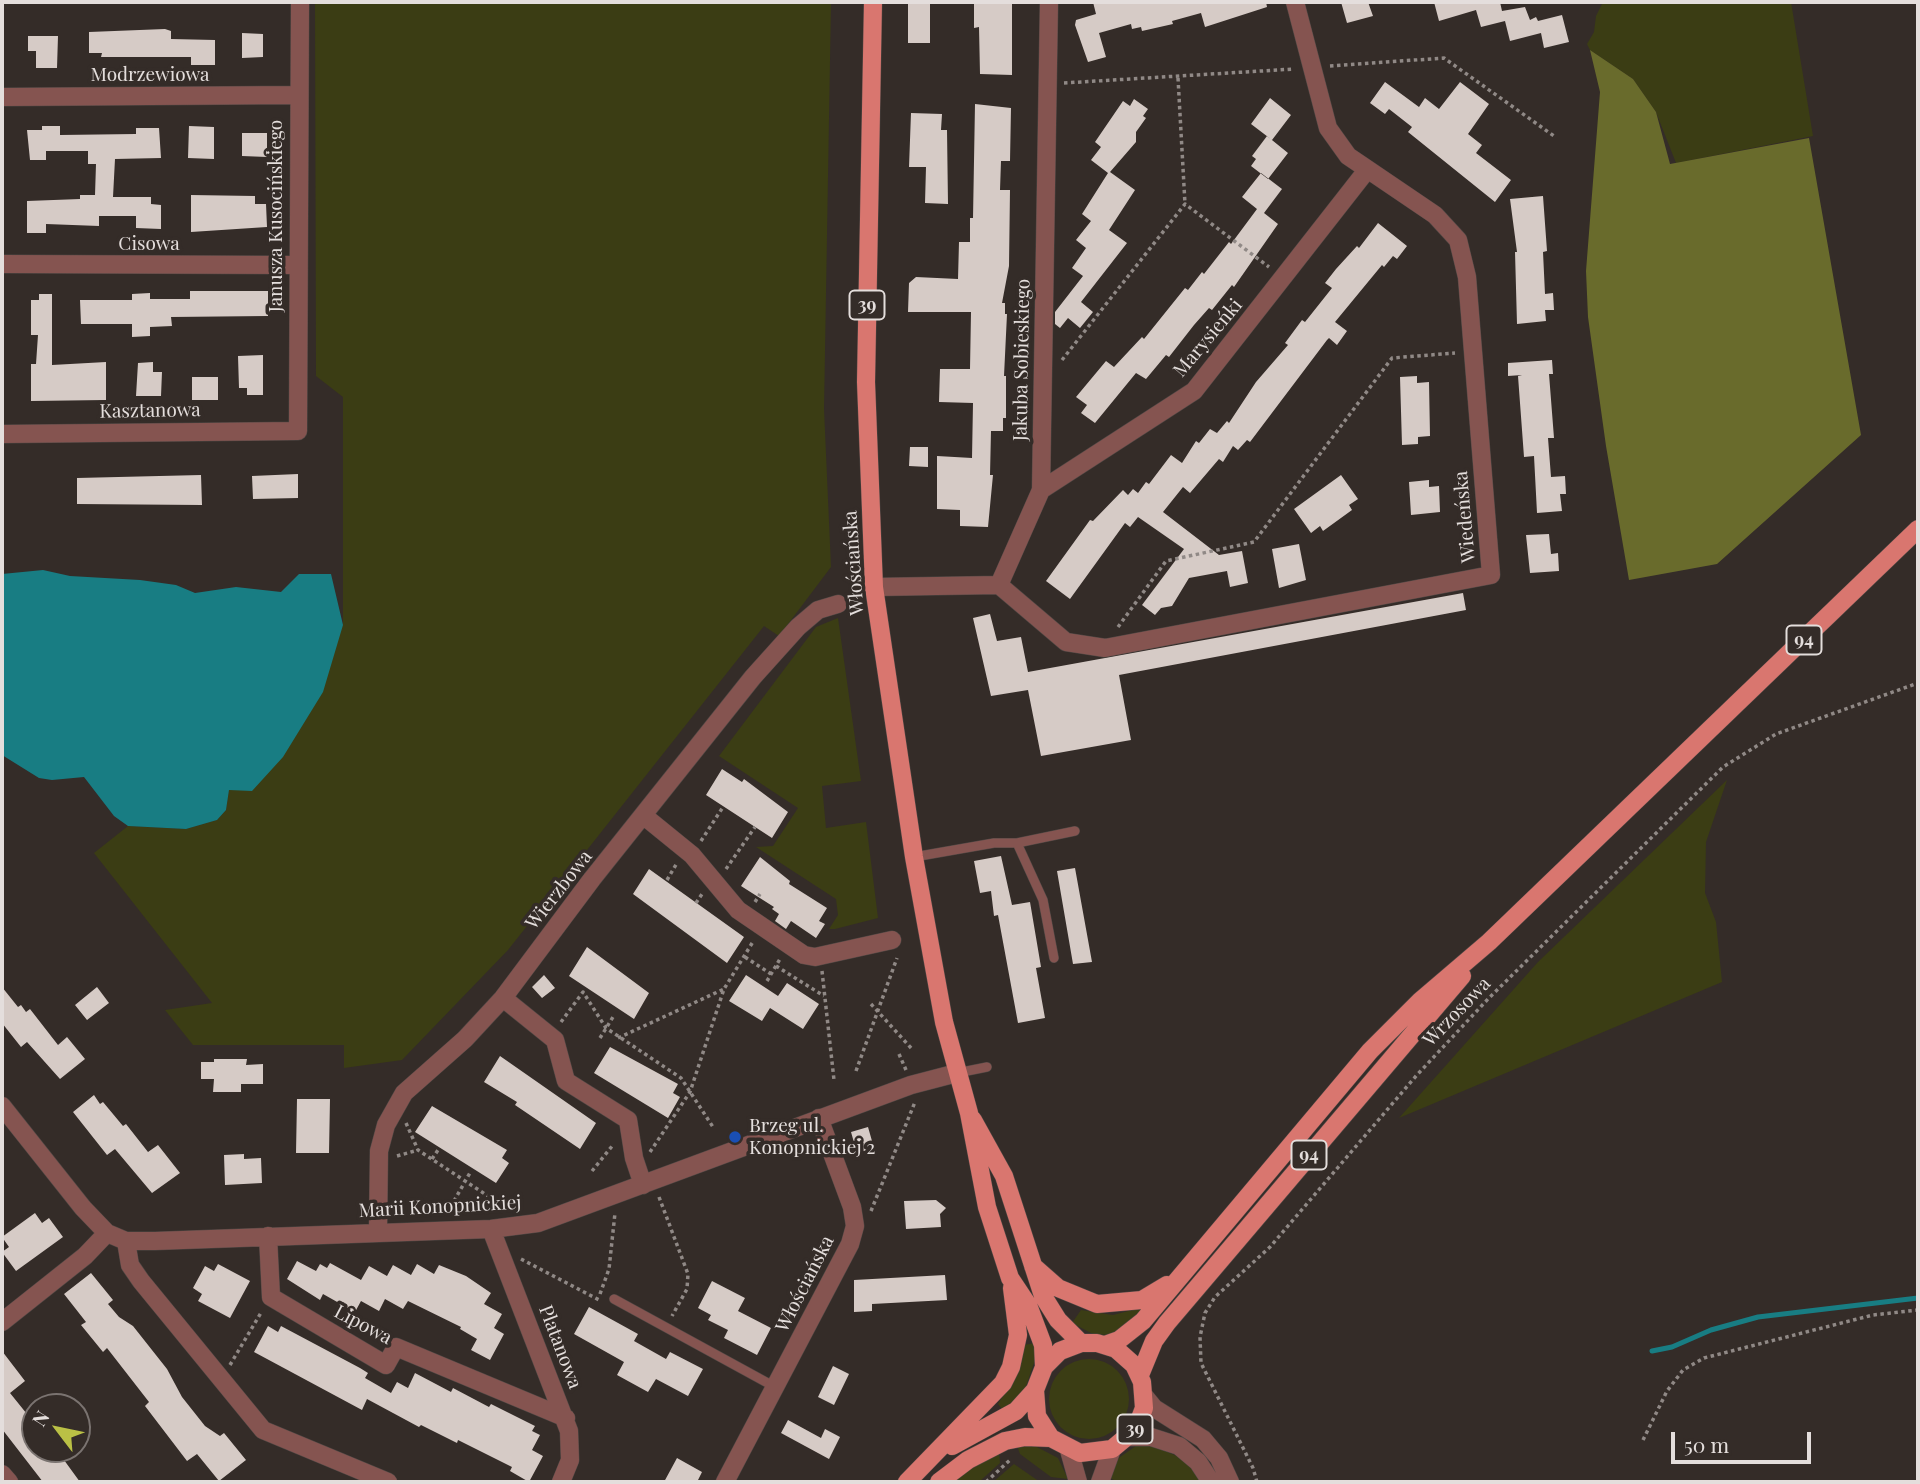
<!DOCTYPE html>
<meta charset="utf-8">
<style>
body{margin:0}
#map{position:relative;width:1920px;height:1484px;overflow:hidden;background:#342c28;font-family:"Playfair Display",serif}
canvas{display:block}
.frame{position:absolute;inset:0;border:4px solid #e4dedc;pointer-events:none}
.north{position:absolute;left:21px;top:1393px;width:70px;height:70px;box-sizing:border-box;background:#342c28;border:2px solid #7a7370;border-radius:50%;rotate:302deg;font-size:19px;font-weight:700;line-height:28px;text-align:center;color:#e4dedc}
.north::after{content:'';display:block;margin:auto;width:24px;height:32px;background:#bac045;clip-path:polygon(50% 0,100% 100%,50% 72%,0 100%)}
.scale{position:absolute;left:1671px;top:1432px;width:140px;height:32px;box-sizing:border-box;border:4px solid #e4dedc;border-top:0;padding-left:9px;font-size:21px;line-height:24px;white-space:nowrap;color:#e4dedc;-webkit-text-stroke:5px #342c28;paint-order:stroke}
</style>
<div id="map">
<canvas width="1920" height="1484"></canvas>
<div class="frame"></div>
<div class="north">N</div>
<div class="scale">50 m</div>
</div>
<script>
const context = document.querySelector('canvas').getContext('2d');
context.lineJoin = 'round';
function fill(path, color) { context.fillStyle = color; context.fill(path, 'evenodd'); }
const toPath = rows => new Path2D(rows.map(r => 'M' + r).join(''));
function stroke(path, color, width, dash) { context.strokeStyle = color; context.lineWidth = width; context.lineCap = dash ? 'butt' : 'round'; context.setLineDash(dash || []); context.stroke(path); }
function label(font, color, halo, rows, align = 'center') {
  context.font = font + ' "Playfair Display",serif'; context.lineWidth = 7; context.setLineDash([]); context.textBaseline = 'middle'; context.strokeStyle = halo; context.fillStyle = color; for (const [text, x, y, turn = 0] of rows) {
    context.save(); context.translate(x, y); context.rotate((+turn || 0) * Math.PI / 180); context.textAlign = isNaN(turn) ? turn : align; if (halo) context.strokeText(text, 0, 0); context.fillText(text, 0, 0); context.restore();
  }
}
const green = toPath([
 [315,2,831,2,824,409,831,567,779,636,764,626,508,950,402,1060,344,1068,344,1045,193,1045,165,1010,212,1003,94,853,128,826,186,829,217,820,226,810,229,790,343,625,343,397,316,376],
 [1603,2,1791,2,1813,136,1676,163,1656,112,1633,79,1590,50,1587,44,1594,32,1596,16],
 [838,618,861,781,822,786,826,828,866,822,878,918,835,929,829,929,838,915,836,899,756,847,773,846,798,808,719,756,816,627],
 [1727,780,1706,842,1705,893,1716,922,1722,982,1399,1118,1538,962],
 [1144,1307,1128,1325,1109,1335,1093,1334,1072,1323,1081,1310,1113,1315],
 [1035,1343,1036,1357,1025,1389,1017,1401,1003,1410,998,1404,1014,1378,1024,1345],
 '1049 1399a40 40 0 1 1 80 0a40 40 0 1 1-80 0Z',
 [1033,1445,1058,1458,1068,1479,1051,1477,1020,1454,1017,1446],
 [1151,1445,1179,1457,1195,1468,1201,1482,1118,1482,1110,1478,1112,1465,1120,1457,1136,1446],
 [999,1452,1000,1463,979,1482,948,1482],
 [1014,1464,1040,1482,993,1482]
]);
const forest = toPath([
 [1590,50,1633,79,1656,112,1670,164,1809,138,1861,435,1717,564,1629,580,1606,446,1588,317,1586,271,1600,92]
]);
const water = toPath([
 [43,570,70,576,140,580,176,585,195,593,236,587,281,592,299,574,331,574,343,625,323,692,283,757,252,791,229,790,226,810,217,820,186,829,128,826,114,816,84,777,52,780,39,778,2,755,2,574]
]);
const stream = toPath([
 [1652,1351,1672,1347,1711,1330,1758,1317,1918,1298]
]);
const building = toPath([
 [908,2,930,2,930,43,908,43],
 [974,2,1012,2,1012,75,980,74,979,27,974,28],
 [1093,2,1266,2,1267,7,1205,27,1201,13,1172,21,1173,24,1142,31,1141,27,1132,29,1131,24,1099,33,1106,57,1088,62,1075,25,1076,20,1096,14],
 [1341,2,1368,2,1373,16,1347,23],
 [1434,2,1500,2,1502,11,1525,7,1530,20,1536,17,1538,21,1562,15,1569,42,1544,48,1541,33,1510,41,1505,21,1481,27,1476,10,1439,21],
 [165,29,171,31,171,39,215,40,215,65,191,65,191,57,101,57,102,53,89,53,89,32],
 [242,33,263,34,263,57,242,58],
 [28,36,58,36,57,68,36,68,36,51,28,51],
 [1385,82,1419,107,1425,98,1439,109,1460,82,1489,104,1468,134,1482,145,1476,153,1511,180,1495,202,1408,132,1412,127,1389,109,1385,114,1370,103],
 [1270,98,1291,115,1272,140,1251,124],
 [1134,99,1148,109,1143,116,1146,118,1136,132,1136,142,1110,172,1135,190,1109,230,1127,243,1081,302,1093,312,1080,328,1068,318,1060,328,1055,324,1055,312,1083,276,1072,268,1086,248,1076,240,1091,221,1082,214,1108,173,1091,160,1101,147,1095,142,1123,101,1130,106],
 [975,104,1011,108,1010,161,1001,161,1000,190,1010,190,1009,266,1002,303,1005,303,1005,314,1007,314,1004,376,1006,376,1006,418,1003,418,1003,431,991,431,990,475,993,475,988,527,960,526,960,510,937,509,937,456,972,458,973,403,939,402,940,369,970,369,971,312,908,312,909,283,916,277,958,279,959,242,970,242,970,218,973,218],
 [911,113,942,114,941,130,947,130,948,204,925,203,926,167,909,167],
 [42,126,60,126,60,135,136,134,136,128,159,128,161,158,115,159,113,197,151,197,151,204,161,205,161,229,136,228,136,216,99,216,99,226,46,224,46,233,27,233,27,201,80,199,80,195,95,195,96,164,88,164,88,151,46,151,46,160,30,160,27,130,42,130],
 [189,126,214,127,214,159,188,158],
 [242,133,267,133,267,157,242,156],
 [1267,136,1288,153,1268,179,1251,166,1256,159,1252,156],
 [1261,173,1282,189,1264,213,1278,224,1234,287,1232,285,1212,310,1209,308,1194,325,1169,357,1166,355,1146,379,1136,373,1095,423,1081,413,1087,405,1076,397,1106,361,1114,367,1142,337,1144,339,1185,288,1188,290,1202,272,1204,274,1229,242,1231,244,1257,209,1242,197],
 [191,195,255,196,255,204,266,204,267,227,191,232],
 [1543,196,1547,251,1543,252,1545,294,1553,293,1554,310,1545,310,1546,321,1517,324,1515,252,1517,252,1510,199],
 [1378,223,1407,246,1397,259,1393,256,1384,267,1382,265,1335,322,1347,331,1337,345,1329,338,1327,340,1250,442,1247,440,1238,450,1233,446,1223,462,1219,459,1190,493,1183,487,1163,512,1219,555,1242,551,1248,583,1230,587,1227,571,1189,578,1172,606,1161,608,1155,615,1142,605,1184,549,1138,517,1130,527,1125,523,1070,599,1046,581,1090,520,1093,521,1123,490,1128,495,1133,489,1138,493,1146,482,1149,484,1171,455,1182,463,1196,441,1199,443,1210,429,1217,433,1227,421,1229,423,1256,382,1288,345,1285,343,1302,320,1305,322,1332,288,1325,283,1336,269,1357,246,1359,248],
 [190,291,268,291,268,316,171,317,172,326,150,327,150,336,132,337,132,324,81,324,80,300,132,300,132,294,150,293,150,299,190,299],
 [39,294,52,294,52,365,106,362,106,400,31,401,31,364,36,364,38,335,31,335,31,300,39,300],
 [263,355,263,395,247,395,247,388,239,388,238,356],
 [1552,360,1553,374,1549,374,1554,438,1548,438,1551,477,1565,476,1566,494,1560,494,1562,511,1537,513,1534,456,1524,457,1518,376,1522,375,1508,376,1508,363],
 [153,362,153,372,162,372,161,396,136,396,138,363],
 [1417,376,1417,383,1429,382,1430,436,1418,437,1418,444,1402,445,1400,377],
 [192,377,218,377,218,400,192,400],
 [910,447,928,447,928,467,909,466],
 [298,474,298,498,253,499,252,476],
 [201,475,202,505,77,504,77,478],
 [1341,475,1358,499,1349,505,1352,510,1323,531,1320,526,1311,533,1294,509],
 [1429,480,1429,487,1439,486,1440,512,1411,515,1409,482],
 [1549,534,1551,554,1558,553,1559,571,1530,573,1526,535],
 [1299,544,1306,580,1279,588,1272,549],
 [1463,593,1466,610,1119,675,1131,740,1041,756,1028,690,991,696,973,618,990,614,997,641,1021,637,1028,672],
 [722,769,742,782,744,779,788,812,772,838,706,795],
 [1001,856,1012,905,1030,902,1041,967,1036,968,1045,1018,1018,1023,998,915,994,916,991,891,980,893,974,861],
 [760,857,790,881,789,884,827,908,819,921,825,924,816,938,791,921,786,929,775,921,779,914,772,909,774,907,741,886],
 [1075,868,1092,962,1073,964,1057,871],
 [649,869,744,937,727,963,633,894],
 [587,947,649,993,634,1019,569,976],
 [544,975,555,988,542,998,532,987],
 [746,975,778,996,787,983,819,1004,803,1029,770,1008,762,1021,729,1001],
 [2,987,18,1007,21,1005,26,1012,30,1009,58,1045,67,1037,85,1059,60,1079,27,1042,21,1047,2,1023],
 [97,987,109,1003,87,1020,75,1005],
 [610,1047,678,1084,673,1093,680,1097,668,1118,594,1073],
 [500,1056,596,1123,580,1149,515,1105,517,1102,484,1082],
 [214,1059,247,1059,246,1065,263,1064,263,1084,241,1084,241,1092,213,1092,214,1079,201,1079,201,1062,214,1062],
 [94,1095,100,1104,103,1102,123,1126,126,1124,148,1152,158,1145,180,1173,152,1193,115,1149,107,1155,73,1112],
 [297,1099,330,1099,329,1153,296,1153],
 [432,1106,507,1150,502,1158,509,1163,496,1183,415,1132],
 [868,1127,874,1148,857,1153,851,1132],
 [244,1154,244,1159,261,1158,262,1183,225,1185,224,1155],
 [936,1200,946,1208,940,1214,941,1227,906,1229,904,1201],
 [35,1213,42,1223,49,1218,63,1237,16,1271,2,1252,9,1247,2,1237],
 [297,1261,316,1271,320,1264,327,1268,330,1263,361,1280,369,1266,387,1276,393,1265,411,1275,417,1264,434,1274,439,1265,466,1276,491,1293,484,1304,502,1314,494,1328,504,1334,490,1360,471,1350,477,1339,460,1329,461,1327,408,1301,403,1309,385,1299,379,1311,361,1301,355,1312,323,1294,320,1300,287,1279],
 [218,1264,250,1281,230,1318,198,1301,202,1294,193,1288,205,1266,214,1271],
 [91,1273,113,1300,108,1304,119,1317,133,1326,167,1369,182,1397,205,1426,220,1436,224,1433,246,1460,219,1481,197,1454,187,1461,145,1406,149,1402,107,1348,103,1352,81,1325,86,1322,64,1294],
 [945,1275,947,1300,872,1304,872,1311,854,1312,854,1280],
 [712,1281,745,1298,738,1311,771,1328,757,1355,724,1338,728,1330,708,1320,711,1315,698,1308],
 [589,1307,638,1334,634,1341,666,1359,670,1352,703,1369,688,1396,656,1379,648,1392,617,1375,624,1362,574,1334],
 [268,1326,278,1332,281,1326,360,1368,368,1373,365,1378,391,1393,397,1382,408,1388,415,1373,451,1392,453,1388,489,1407,491,1404,535,1426,532,1431,540,1435,532,1450,543,1456,529,1482,510,1471,512,1467,458,1440,457,1443,421,1425,419,1427,367,1399,362,1410,254,1352],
 [2,1351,25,1381,10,1393,35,1424,35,1449,56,1449,80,1482,43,1482,2,1429],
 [833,1366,849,1374,834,1405,818,1397],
 [788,1420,821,1438,825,1429,840,1437,829,1459,781,1433],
 [677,1458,702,1472,697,1482,664,1482]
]);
const path = toPath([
 [1330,66,1444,58,1554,136],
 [1178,78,1185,204],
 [1064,83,1294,69],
 [1062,360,1185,204,1269,267],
 [1118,627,1166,561,1254,542,1392,358,1455,353],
 [701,841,723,807],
 [726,869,755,827],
 [667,880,677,863],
 [755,902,760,894],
 [696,903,702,894],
 [745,957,771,974],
 [776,966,824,996],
 [822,971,834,1080],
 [767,981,780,959],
 [871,1004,912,1049],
 [561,1022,583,992,606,1028,681,1078,713,1127],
 [600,1038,613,1017],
 [618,1038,724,989],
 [899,1054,906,1070],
 [856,1071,897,958],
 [406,1123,418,1150,491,1198],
 [650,1152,690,1092,724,989,754,940],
 [397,1156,418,1150],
 [432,1159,438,1150],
 [592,1171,613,1145],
 [659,1197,688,1274,687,1289,672,1316],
 [454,1201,471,1171],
 [871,1211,915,1102],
 [521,1259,601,1301],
 [600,1294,609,1269,615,1213],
 [230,1365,262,1311],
 [1643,1440,1667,1391,1683,1370,1704,1358,1873,1315,1918,1310],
 [986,1482,1010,1460],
 [1257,1482,1253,1468,1201,1363,1200,1337,1205,1313,1215,1297,1270,1247,1416,1076,1488,999,1723,767,1776,734,1918,683]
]);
const service = toPath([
 [1017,843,1075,831],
 [914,857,994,843,1017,843,1043,900,1054,958],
 [957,1073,987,1067],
 [614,1299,775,1387]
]);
const minor = toPath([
 [2,97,298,95],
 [2,264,297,265],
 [2,434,298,431,300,2],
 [1041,490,1194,391,1367,170],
 [999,585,1066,642,1105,648,1491,575,1467,277,1458,240,1435,215,1348,156,1328,128,1295,2],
 [874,587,999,585,1041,490,1049,2],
 [644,816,692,855,738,910,804,955,815,957,892,940],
 [503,998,555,1040,566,1081,628,1120,634,1158,643,1185],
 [2,1106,83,1208,107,1233,126,1241,155,1241,491,1229,538,1223,911,1085,957,1073],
 [491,1229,569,1431,570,1460,561,1482],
 [378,1231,379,1151,386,1125,404,1093,465,1039,503,998,592,879,753,677,798,627,818,610,838,604],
 [268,1236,271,1297,386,1365,396,1347,566,1418],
 [126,1241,130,1265,141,1281,263,1430,388,1482],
 [2,1322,85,1256,107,1233],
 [2,1474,9,1482],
 [725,1482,850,1244,855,1226,852,1207,819,1118]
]);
const tertiary = toPath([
 [1145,1397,1154,1408,1203,1439,1219,1458,1230,1482],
 [1128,1437,1151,1437,1179,1446,1198,1462,1211,1482],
 [1069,1450,1078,1482],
 [1100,1482,1112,1449]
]);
const primary = toPath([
 [873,2,866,382,874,587,914,857,944,1022,969,1113,987,1207,1010,1278,1028,1305,1043,1345,1044,1367,1035,1390,1037,1416,1051,1438,1080,1453,1112,1449,1136,1429,1144,1408,1142,1382,1134,1365,1116,1349,1097,1343,1081,1343,1060,1351,1044,1367],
 [973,1120,1004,1176,1043,1296,1058,1320,1081,1343],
 [1033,1266,1058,1288,1097,1304,1142,1300,1167,1285],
 [1105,1345,1119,1340,1143,1321,1370,1051,1420,1001,1489,942,1918,529],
 [1140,1375,1154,1341,1167,1323,1462,976],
 [952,1446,1016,1411,1035,1390],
 [907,1482,1003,1383,1011,1367,1018,1335,1012,1288],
 [939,1482,968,1460,1005,1441,1025,1437,1051,1438]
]);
const markers = [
 [735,1137,7,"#1a4fb4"]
];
const shields = [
 [867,305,35],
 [1804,640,35],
 [1309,1155,35],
 [1135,1429,35]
];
const shieldNames = [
 ["39",867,305],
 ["94",1804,640],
 ["94",1309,1155],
 ["39",1135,1429]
];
const streetNames = [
 ["Modrzewiowa",150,75],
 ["Janusza Kusocińskiego",276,216,-90],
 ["Cisowa",149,244],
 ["Marysieńki",1208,338,-50],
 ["Jakuba Sobieskiego",1022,360,-89],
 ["Kasztanowa",150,411,-1],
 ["Wiedeńska",1465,517,-95],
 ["Włościańska",854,563,-94],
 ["Wierzbowa",559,890,-52],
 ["Wrzosowa",1457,1012,-46],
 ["Marii Konopnickiej",440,1207,-3],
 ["Włościańska",805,1284,-63],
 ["Lipowa",363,1325,28],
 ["Platanowa",560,1347,69]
];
const poiNames = [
 ["Brzeg ul.",749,1126],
 ["Konopnickiej 2",749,1148]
];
fill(green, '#3b3d14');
fill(forest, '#696b2c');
fill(water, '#187d83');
stroke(stream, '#187d83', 5);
fill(building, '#d6cbc6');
stroke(service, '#504845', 10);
stroke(minor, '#504845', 19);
stroke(tertiary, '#504845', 19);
stroke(primary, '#504845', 19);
stroke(path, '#908986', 3.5, [3.5, 3.5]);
stroke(service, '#855450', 9);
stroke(minor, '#855450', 18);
stroke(tertiary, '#855450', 18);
stroke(primary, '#d9766f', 18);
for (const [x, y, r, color] of markers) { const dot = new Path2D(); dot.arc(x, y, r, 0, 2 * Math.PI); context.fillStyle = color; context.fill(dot); stroke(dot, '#342c28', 2.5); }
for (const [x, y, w] of shields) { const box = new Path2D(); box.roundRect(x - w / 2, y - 14.5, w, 29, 5); context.fillStyle = '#342c28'; context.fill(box); stroke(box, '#e4dedc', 2); }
label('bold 18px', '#e4dedc', null, shieldNames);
label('19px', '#e4dedc', '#342c28', streetNames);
label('19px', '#e4dedc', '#342c28', poiNames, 'left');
</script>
